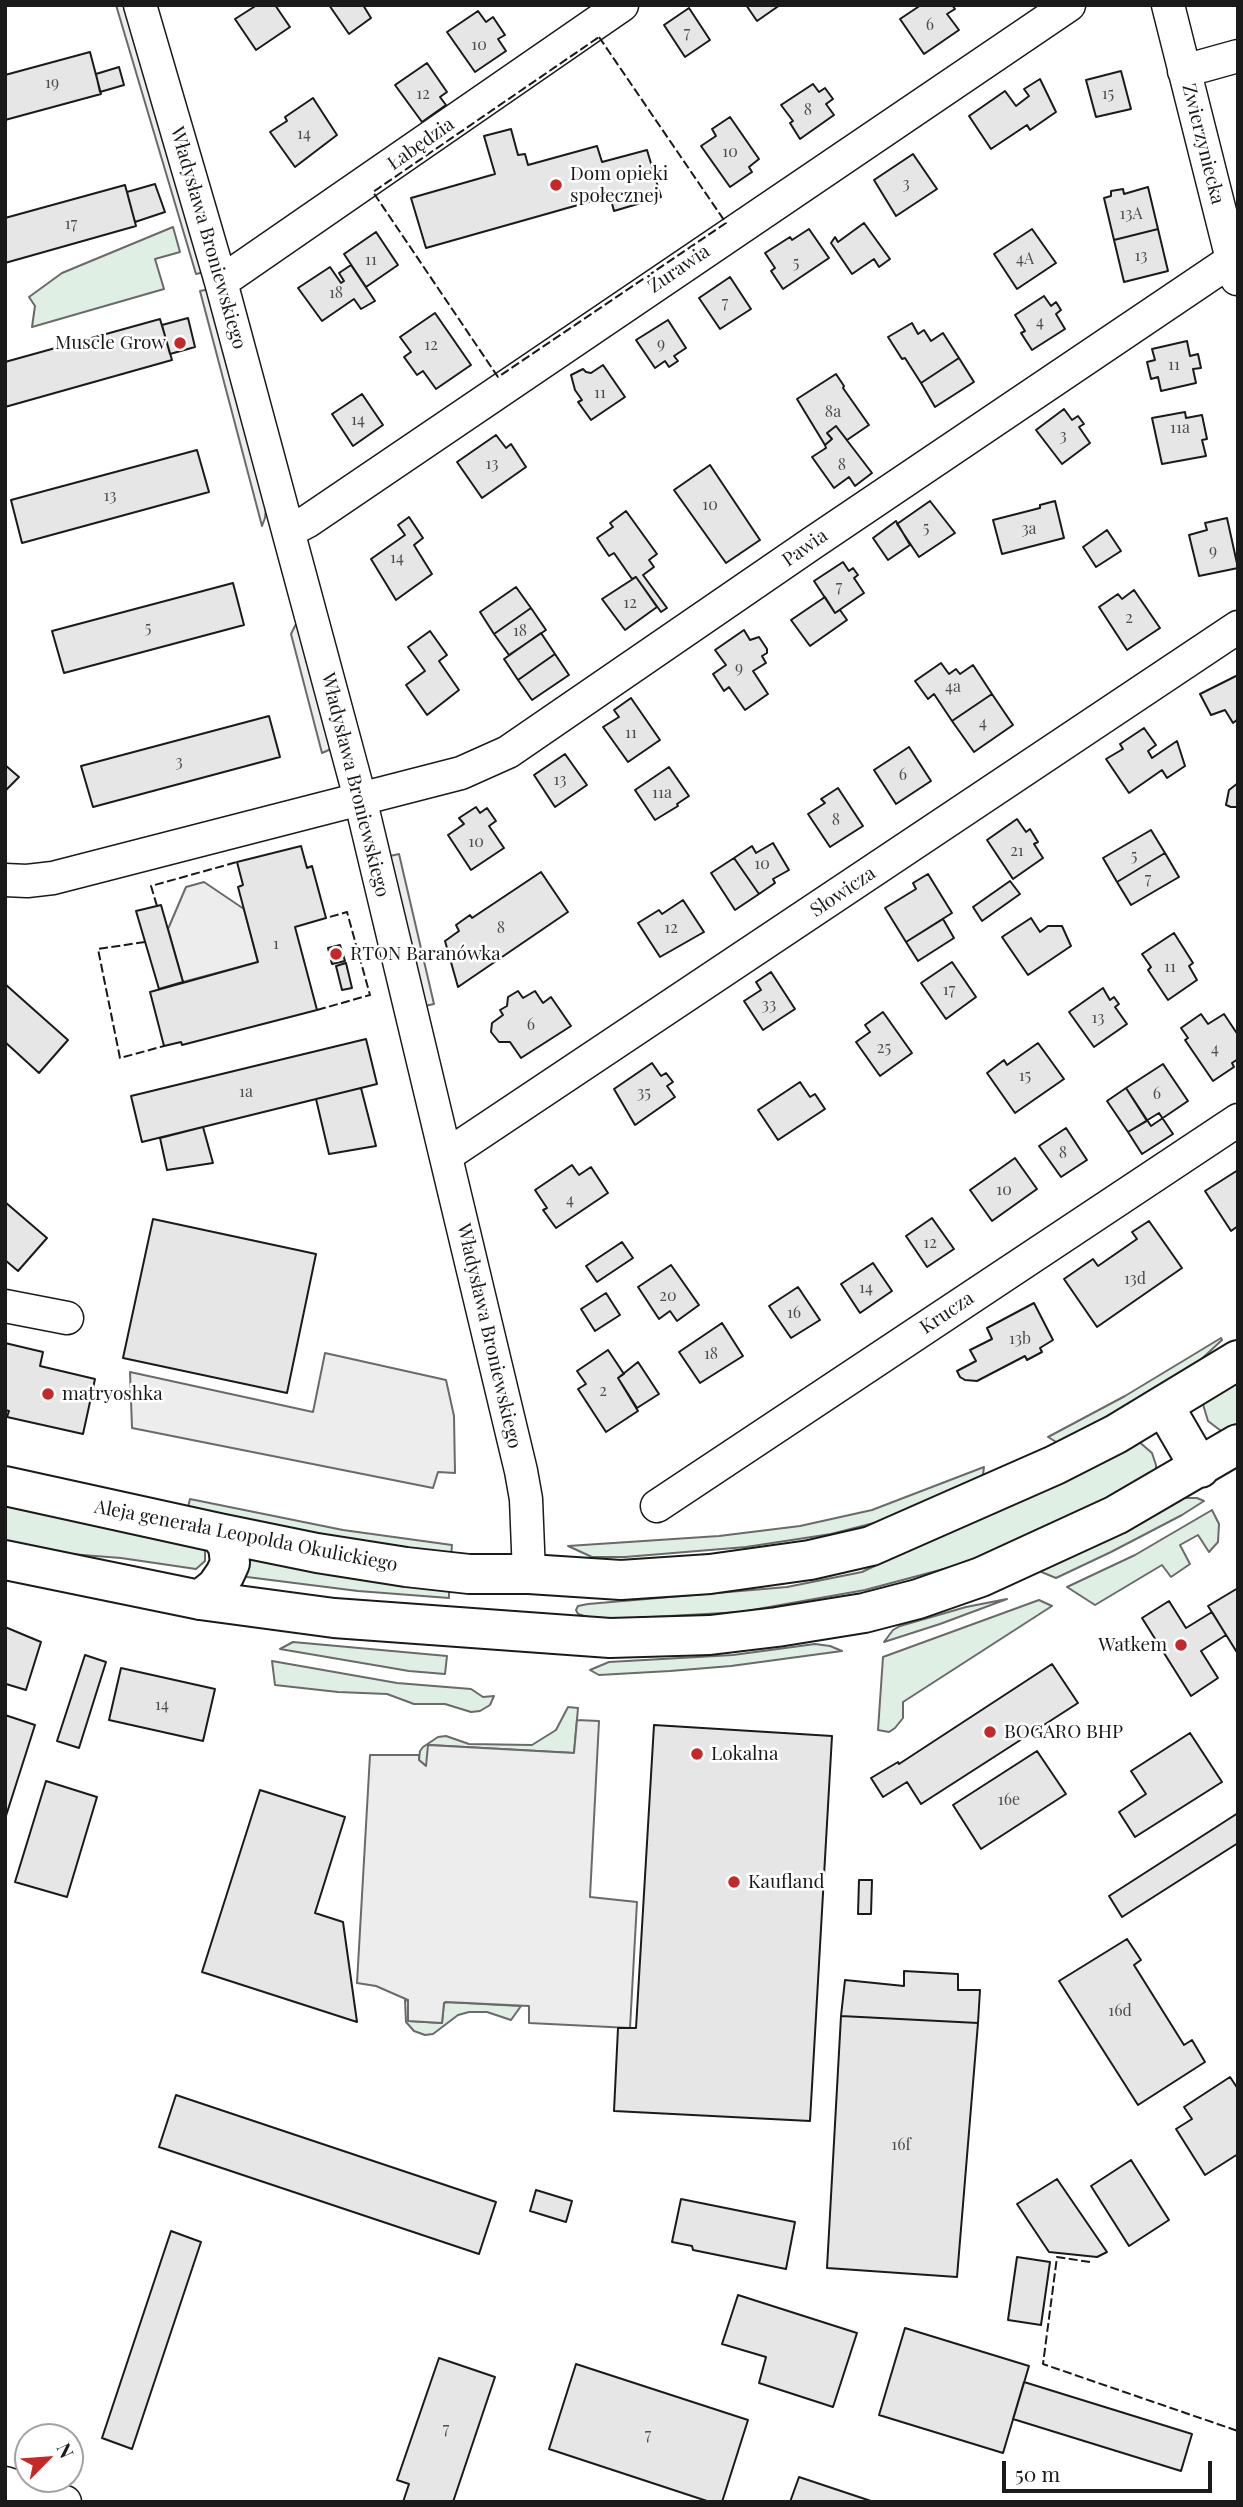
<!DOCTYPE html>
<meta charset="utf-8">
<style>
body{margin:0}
#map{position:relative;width:1243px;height:2507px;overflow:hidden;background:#fff;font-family:"Playfair Display",serif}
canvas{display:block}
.frame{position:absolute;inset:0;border:7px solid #1a1a1a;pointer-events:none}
.north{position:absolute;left:14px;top:2423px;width:70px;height:70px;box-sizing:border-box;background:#fff;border:2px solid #a3a3a3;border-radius:50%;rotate:65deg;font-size:19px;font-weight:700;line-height:28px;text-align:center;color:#1a1a1a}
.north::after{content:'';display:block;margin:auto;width:24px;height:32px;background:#c62828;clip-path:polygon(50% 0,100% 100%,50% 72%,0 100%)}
.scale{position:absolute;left:1002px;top:2461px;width:210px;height:32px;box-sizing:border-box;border:4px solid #1a1a1a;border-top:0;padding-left:9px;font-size:21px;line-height:24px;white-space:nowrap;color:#1a1a1a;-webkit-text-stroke:5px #fff;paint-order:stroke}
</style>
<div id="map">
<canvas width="1243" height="2507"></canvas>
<div class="frame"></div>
<div class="north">N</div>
<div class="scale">50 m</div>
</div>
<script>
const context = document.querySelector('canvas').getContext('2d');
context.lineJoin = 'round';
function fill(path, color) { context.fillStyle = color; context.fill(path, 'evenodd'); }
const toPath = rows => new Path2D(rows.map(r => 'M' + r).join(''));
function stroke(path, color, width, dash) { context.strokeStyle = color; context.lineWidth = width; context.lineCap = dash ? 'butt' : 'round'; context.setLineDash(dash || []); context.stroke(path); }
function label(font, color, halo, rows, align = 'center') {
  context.font = font + ' "Playfair Display",serif'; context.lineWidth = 5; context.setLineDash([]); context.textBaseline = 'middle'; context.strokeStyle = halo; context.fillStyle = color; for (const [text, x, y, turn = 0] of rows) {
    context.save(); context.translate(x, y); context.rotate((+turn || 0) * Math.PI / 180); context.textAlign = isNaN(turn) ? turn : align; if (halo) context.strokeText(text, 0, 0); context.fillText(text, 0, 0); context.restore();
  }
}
const green = toPath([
 [173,227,180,252,155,259,164,289,32,327,35,306,29,297,62,273,173,227],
 [1221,1338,1222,1340,1181,1378,1061,1445,1048,1437,1125,1396,1221,1338],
 [1238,1378,1238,1426,1225,1434,1208,1421,1202,1401,1238,1378],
 [1137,1440,1152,1453,1156,1465,1156,1474,1068,1522,955,1566,865,1590,741,1612,634,1618,591,1618,578,1614,576,1610,578,1606,588,1604,787,1587,862,1572,1137,1440],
 [984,1467,982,1482,878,1522,831,1534,746,1547,625,1557,592,1557,568,1546,719,1536,800,1526,872,1510,984,1467],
 [1184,1498,1197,1498,1204,1501,1182,1515,1111,1552,1056,1578,1039,1571,1184,1498],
 [190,1499,343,1530,452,1545,451,1556,431,1556,187,1511,190,1499],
 [5,1502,205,1549,205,1561,196,1569,121,1558,44,1552,5,1543,5,1502],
 [1212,1510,1219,1524,1218,1542,1209,1552,1198,1535,1180,1545,1190,1564,1171,1577,1162,1565,1095,1605,1067,1587,1135,1555,1212,1510],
 [244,1555,449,1588,449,1598,358,1591,239,1576,244,1555],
 [1007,1599,940,1624,884,1642,893,1630,900,1626,966,1607,1007,1599],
 [1039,1600,1052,1606,903,1702,903,1718,895,1728,889,1732,878,1730,883,1657,1039,1600],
 [293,1642,447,1656,445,1674,409,1671,280,1649,293,1642],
 [815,1644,830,1646,842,1651,731,1666,670,1671,599,1675,590,1670,609,1662,733,1655,815,1644],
 [272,1661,397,1683,471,1689,483,1697,494,1696,490,1705,480,1711,471,1712,445,1704,414,1704,387,1694,338,1692,275,1685,272,1661],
 [568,1707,578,1708,574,1753,429,1745,428,1764,426,1766,419,1760,420,1751,423,1747,438,1737,446,1736,469,1744,532,1745,556,1730,568,1707],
 [405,2000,409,2001,409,2021,442,2023,444,2003,446,2002,521,2006,511,2020,487,2012,469,2012,458,2015,433,2034,425,2035,414,2031,406,2022,405,2000]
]);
const parking = toPath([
 [116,5,127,5,205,272,196,274,116,5],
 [210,289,266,508,265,518,262,526,200,291,210,289],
 [297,622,331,749,322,753,291,634,297,622],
 [399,854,434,1004,425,1006,390,856,399,854],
 [204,882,244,909,258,962,183,982,168,929,186,887,204,882],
 [325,1353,446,1380,454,1416,455,1473,438,1472,433,1488,132,1428,130,1372,313,1412,325,1353],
 [577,1720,599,1721,590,1897,637,1902,630,2028,529,2023,529,2006,446,2002,444,2003,442,2023,408,2021,408,2000,376,1986,357,1983,370,1755,419,1755,419,1760,426,1766,428,1745,574,1753,577,1720]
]);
const building = toPath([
 [257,5,275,5,290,27,256,50,235,19,257,5],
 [329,5,363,5,371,18,349,34,329,5],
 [746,5,780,5,757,21,746,5],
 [921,5,952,5,955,9,947,14,959,30,924,54,900,19,921,5],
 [689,8,710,40,685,57,664,25,689,8],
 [478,11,486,22,493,17,505,35,498,39,506,51,475,72,447,32,478,11],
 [90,52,101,94,5,120,5,75,90,52],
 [427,63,447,92,440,97,446,105,422,122,395,85,427,63],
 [119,67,124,85,100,92,96,74,119,67],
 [1121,71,1131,109,1096,117,1086,80,1121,71],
 [1040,79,1056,112,1030,130,1027,125,991,149,969,116,1005,91,1016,106,1029,96,1024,89,1040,79],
 [813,84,819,92,825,88,833,99,826,104,834,115,800,139,790,123,793,121,781,105,813,84],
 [313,98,337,135,295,167,270,132,287,121,285,117,313,98],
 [730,117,759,159,749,167,752,172,730,187,701,146,716,136,712,129,730,117],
 [511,129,518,155,525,154,528,165,597,146,602,162,647,150,661,197,614,211,610,196,426,248,411,198,495,174,484,136,511,129],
 [913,154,937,189,896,216,874,180,913,154],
 [155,184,165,212,135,222,127,192,155,184],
 [125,185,136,226,5,263,5,218,125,185],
 [1148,187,1158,229,1114,240,1104,198,1111,196,1111,191,1123,189,1124,194,1148,187],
 [864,223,890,259,879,267,874,259,852,274,831,243,835,237,838,242,864,223],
 [809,229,829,258,783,289,771,271,775,268,765,253,790,237,792,240,809,229],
 [1032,229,1056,263,1017,289,994,254,1032,229],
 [1158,229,1168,271,1124,282,1114,240,1158,229],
 [376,232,398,265,366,287,344,254,376,232],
 [351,265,375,301,361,309,354,299,322,321,298,288,330,267,341,283,344,281,339,273,351,265],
 [730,277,751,309,720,329,699,298,730,277],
 [1044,296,1051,306,1056,302,1061,310,1056,314,1065,329,1032,350,1021,333,1025,331,1015,315,1044,296],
 [435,313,471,365,436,389,423,371,417,375,404,357,411,352,400,337,435,313],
 [188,318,195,347,170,354,162,325,188,318],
 [160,319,172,360,5,407,5,362,160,319],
 [668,320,686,348,674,356,678,361,669,367,665,361,655,368,636,340,668,320],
 [912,323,918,334,924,330,931,341,943,333,959,358,921,383,905,358,902,359,888,337,912,323],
 [1187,341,1190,356,1198,354,1201,368,1193,369,1196,383,1161,391,1158,377,1151,379,1147,362,1155,360,1152,349,1187,341],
 [959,358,974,382,935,407,921,383,959,358],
 [603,365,625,397,591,420,578,402,582,400,575,390,571,375,583,369,586,372,591,373,603,365],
 [836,374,844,386,843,388,869,425,847,440,836,426,827,433,832,439,825,445,797,399,836,374],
 [362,394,383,425,353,446,332,414,362,394],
 [1064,409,1072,420,1078,416,1084,424,1079,427,1090,443,1062,464,1036,430,1064,409],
 [1185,412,1186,418,1202,415,1207,439,1202,440,1206,456,1162,464,1152,418,1185,412],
 [836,426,872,473,855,486,849,477,834,488,812,457,826,448,825,445,832,439,827,433,836,426],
 [496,435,506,448,511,444,526,467,482,498,457,462,496,435],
 [197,450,209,492,22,543,11,500,197,450],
 [710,465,760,540,726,563,674,490,710,465],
 [930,501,955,533,919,557,897,524,930,501],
 [1055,501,1064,538,1002,554,993,520,1040,508,1040,505,1055,501],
 [626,511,657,554,649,560,654,567,643,575,667,608,661,612,636,577,632,579,614,553,609,556,597,538,613,527,610,523,626,511],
 [409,517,423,538,414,545,432,574,396,600,371,559,405,535,398,525,409,517],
 [1227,518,1238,568,1199,576,1189,535,1207,530,1205,523,1227,518],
 [896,521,910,545,888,560,873,538,896,521],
 [1107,530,1121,551,1096,567,1083,547,1107,530],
 [843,562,849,571,853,568,858,575,854,578,864,593,835,613,814,581,843,562],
 [636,577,657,607,625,630,602,599,636,577],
 [233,583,244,625,64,673,52,631,233,583],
 [516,587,531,608,494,634,480,612,516,587],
 [1134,590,1160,628,1127,650,1099,607,1118,594,1122,599,1134,590],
 [825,597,835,613,840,610,847,620,810,646,791,620,825,597],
 [531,608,546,630,509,655,494,634,531,608],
 [744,630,750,640,759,637,767,649,767,653,762,656,766,663,753,671,768,694,745,710,729,687,724,691,713,674,726,665,715,650,744,630],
 [430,631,447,655,439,661,459,690,427,715,406,685,425,671,408,647,430,631],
 [541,633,555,654,518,680,504,659,541,633],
 [555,654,569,675,532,700,518,680,555,654],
 [941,663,949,674,956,669,960,674,973,665,992,694,952,721,934,694,928,699,915,681,941,663],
 [1238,675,1238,719,1233,723,1225,710,1211,715,1200,694,1238,675],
 [992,694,1013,725,974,752,952,721,992,694],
 [631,698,660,740,628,762,603,727,619,717,614,710,631,698],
 [269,716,280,757,93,807,81,766,269,716],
 [1144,728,1156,745,1148,751,1152,758,1177,741,1185,766,1167,778,1162,770,1129,793,1106,759,1123,749,1120,744,1144,728],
 [909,747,931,781,896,804,874,770,909,747],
 [565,754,587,785,555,807,534,775,565,754],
 [5,765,19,777,5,791,5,765],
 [669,767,689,796,677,804,678,806,655,820,635,790,669,767],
 [1238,783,1238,807,1231,807,1226,805,1229,790,1238,783],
 [838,788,863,826,830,847,808,814,825,803,821,799,838,788],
 [476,807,480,813,487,808,496,821,489,826,504,848,471,870,448,835,464,824,459,818,476,807],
 [1017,819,1026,832,1030,829,1038,842,1034,844,1043,858,1013,879,987,840,1017,819],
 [1151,830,1165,853,1117,882,1103,858,1151,830],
 [773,843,789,870,773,879,775,883,759,894,734,858,752,846,756,853,773,843],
 [301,846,307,868,312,866,326,918,295,927,317,1010,182,1045,181,1042,164,1046,150,992,258,962,238,887,243,885,237,862,301,846],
 [1165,853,1179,877,1131,905,1117,882,1165,853],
 [734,858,759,894,735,910,711,873,734,858],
 [541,872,568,912,458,987,445,941,459,931,456,925,470,915,472,918,541,872],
 [928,874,952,913,906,942,885,908,916,889,913,883,928,874],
 [1010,881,1020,894,982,921,973,907,1010,881],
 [683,900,704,932,660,957,638,923,659,910,662,914,683,900],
 [161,905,183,982,159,989,136,911,161,905],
 [1031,918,1040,932,1048,926,1062,926,1071,946,1028,975,1002,937,1031,918],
 [943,919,954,938,918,961,906,942,943,919],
 [1174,933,1193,963,1189,966,1197,980,1168,1000,1148,970,1151,967,1142,954,1174,933],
 [340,945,345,961,332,964,328,948,340,945],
 [952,962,976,997,946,1019,921,983,952,962],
 [346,963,352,988,342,990,336,966,346,963],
 [771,972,795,1009,763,1030,744,1001,761,990,756,982,771,972],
 [5,984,68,1040,39,1073,5,1042,5,984],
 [1103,988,1110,1000,1114,997,1119,1004,1115,1007,1127,1024,1094,1047,1069,1012,1103,988],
 [518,991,523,998,535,991,543,1003,551,997,571,1026,521,1058,510,1042,499,1042,491,1032,492,1023,503,1015,500,1010,507,1006,508,997,518,991],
 [883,1012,912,1053,880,1076,856,1042,870,1032,865,1025,883,1012],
 [1201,1014,1208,1024,1224,1014,1238,1035,1238,1059,1232,1063,1234,1067,1213,1081,1185,1040,1188,1038,1181,1028,1201,1014],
 [366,1039,377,1084,142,1142,131,1096,366,1039],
 [1038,1043,1064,1079,1015,1113,987,1073,1004,1060,1007,1065,1038,1043],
 [652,1063,661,1076,666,1073,673,1082,667,1086,675,1097,635,1125,614,1089,652,1063],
 [1163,1064,1188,1101,1151,1126,1126,1088,1163,1064],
 [800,1082,810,1097,815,1094,825,1109,778,1140,758,1110,800,1082],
 [361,1088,376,1146,329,1154,316,1099,361,1088],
 [1126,1088,1147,1121,1128,1132,1107,1101,1126,1088],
 [1159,1113,1173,1134,1142,1154,1128,1132,1159,1113],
 [203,1127,213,1163,167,1170,160,1138,203,1127],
 [1066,1128,1087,1160,1061,1177,1039,1146,1066,1128],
 [1015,1158,1037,1189,992,1221,970,1190,1015,1158],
 [572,1165,579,1175,591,1167,608,1193,556,1228,543,1210,547,1208,535,1190,572,1165],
 [1238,1170,1238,1226,1231,1231,1205,1191,1238,1170],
 [5,1202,47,1238,18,1271,5,1260,5,1202],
 [932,1218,954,1249,927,1267,906,1236,932,1218],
 [153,1219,316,1254,287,1393,123,1358,153,1219],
 [1149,1221,1182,1268,1097,1327,1064,1279,1093,1259,1098,1266,1137,1239,1132,1232,1149,1221],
 [622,1242,633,1258,597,1282,586,1266,622,1242],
 [873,1263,892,1291,860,1313,841,1284,873,1263],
 [671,1265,699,1305,677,1321,670,1311,659,1319,638,1287,671,1265],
 [798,1287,820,1320,791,1338,769,1306,798,1287],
 [606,1293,620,1315,595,1331,581,1309,606,1293],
 [1034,1303,1053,1340,1040,1348,1042,1352,1027,1360,1025,1356,977,1381,965,1380,960,1377,957,1371,976,1361,970,1350,992,1339,987,1328,1034,1303],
 [722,1323,743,1356,700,1383,679,1352,722,1323],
 [5,1343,43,1352,40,1366,95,1379,83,1434,7,1417,9,1411,5,1410,5,1343],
 [608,1350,624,1374,618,1378,638,1411,606,1432,578,1389,586,1384,577,1371,608,1350],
 [638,1362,659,1394,637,1408,618,1378,638,1362],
 [1238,1588,1238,1654,1208,1606,1238,1588],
 [1169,1601,1186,1628,1212,1612,1226,1635,1201,1651,1218,1678,1191,1696,1142,1618,1169,1601],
 [5,1627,41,1642,26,1690,6,1684,5,1686,5,1627],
 [85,1655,106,1662,79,1748,57,1741,85,1655],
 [1052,1664,1078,1703,921,1804,907,1782,883,1797,871,1778,898,1762,899,1764,1052,1664],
 [121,1668,215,1689,203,1741,109,1720,121,1668],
 [5,1715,35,1725,5,1819,5,1715],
 [654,1725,832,1736,810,2121,614,2111,618,2028,636,2028,654,1725],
 [1190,1733,1222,1782,1135,1837,1119,1812,1146,1794,1131,1771,1190,1733],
 [1037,1751,1066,1794,981,1849,953,1805,1037,1751],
 [46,1781,97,1797,67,1897,15,1882,46,1781],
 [260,1790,345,1817,315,1913,343,1922,357,2022,202,1972,260,1790],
 [1238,1813,1238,1843,1122,1917,1109,1896,1238,1813],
 [859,1880,872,1880,871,1914,858,1914,859,1880],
 [1127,1939,1141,1960,1134,1965,1184,2045,1192,2040,1205,2062,1138,2105,1059,1981,1127,1939],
 [904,1971,958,1974,958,1990,980,1990,978,2023,841,2016,845,1980,904,1986,904,1971],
 [841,2016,978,2023,957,2277,827,2268,841,2016],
 [1230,2077,1238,2089,1238,2154,1205,2175,1176,2129,1192,2119,1184,2107,1230,2077],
 [176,2095,496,2202,479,2254,159,2147,176,2095],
 [1131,2160,1169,2220,1129,2246,1091,2186,1131,2160],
 [1057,2179,1107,2252,1097,2257,1049,2252,1017,2204,1057,2179],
 [536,2190,572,2201,566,2222,530,2211,536,2190],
 [681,2199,795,2222,786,2269,693,2250,692,2246,672,2242,681,2199],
 [171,2231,201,2242,132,2449,102,2438,171,2231],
 [1017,2257,1050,2262,1041,2325,1008,2320,1017,2257],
 [738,2295,857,2333,833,2407,759,2383,766,2357,722,2344,738,2295],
 [905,2328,1029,2366,1003,2453,879,2415,905,2328],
 [439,2358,495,2377,453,2502,403,2502,409,2484,397,2480,439,2358],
 [576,2364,748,2420,722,2502,710,2502,549,2449,576,2364],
 [1024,2382,1192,2434,1181,2471,1013,2419,1024,2382],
 [799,2477,874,2502,790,2502,799,2477]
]);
const minor = toPath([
 [140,5,221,282,360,798,521,1471,526,1499,529,1574],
 [1168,5,1237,279],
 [1184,71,1238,56],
 [221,282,622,5],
 [289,531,308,521,1069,5],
 [5,880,27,881,53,878,461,773,508,752,811,544,1232,260],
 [447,1155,1238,627],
 [5,1306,67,1318],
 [657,1506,1238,1120],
 [5,2483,65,2502]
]);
const major = toPath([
 [1164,1406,1200,1468],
 [5,1486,219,1533,317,1553,406,1567,469,1574,529,1574,621,1580,710,1574,810,1560,871,1546,1055,1465,1116,1434,1238,1360],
 [5,1560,200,1600,334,1618,610,1638,710,1635,777,1627,864,1613,918,1599,981,1577,1116,1515,1238,1444],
 [200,1600,216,1587,225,1574,230,1563,228,1546,219,1533]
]);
const fence = toPath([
 [599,37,726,223,498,377,373,192,599,37],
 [157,906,151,886,237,862],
 [145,942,98,949,120,1058,164,1046],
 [317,1010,370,995,347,912,326,918],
 [1090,2262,1057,2257,1043,2364,1238,2431]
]);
const markers = [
 [556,185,7,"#c62828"],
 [180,343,7,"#c62828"],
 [336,954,7,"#c62828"],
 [48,1394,7,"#c62828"],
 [1181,1645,7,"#c62828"],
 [990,1732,7,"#c62828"],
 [697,1754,7,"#c62828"],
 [734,1882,7,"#c62828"]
];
const numberNames = [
 ["6",930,25],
 ["7",687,33],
 ["10",479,45],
 ["19",52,83],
 ["12",423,94],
 ["15",1108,94],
 ["8",808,110],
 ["14",304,134],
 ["10",730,152],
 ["3",906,184],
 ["13A",1131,214],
 ["17",71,224],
 ["13",1141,256],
 ["4A",1025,259],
 ["11",371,260],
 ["5",796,263],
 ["18",336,293],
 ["7",725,303],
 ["4",1040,322],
 ["9",661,344],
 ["12",431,345],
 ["11",1174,365],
 ["11",600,393],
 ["8a",833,412],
 ["14",358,420],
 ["11a",1180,428],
 ["3",1063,436],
 ["13",492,464],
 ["8",842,465],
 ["13",110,496],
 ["10",710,505],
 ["5",926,528],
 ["3a",1029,529],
 ["9",1213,551],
 ["14",397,558],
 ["7",839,587],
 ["12",630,603],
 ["2",1129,618],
 ["5",148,628],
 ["18",520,631],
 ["9",739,668],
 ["4a",953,687],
 ["4",983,723],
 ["11",631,733],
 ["3",179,762],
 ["6",903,775],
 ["13",560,780],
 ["11a",662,793],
 ["8",836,820],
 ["10",476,842],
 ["21",1017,851],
 ["5",1134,856],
 ["10",762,864],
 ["7",1148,879],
 ["8",501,928],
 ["12",671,928],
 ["1",276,944],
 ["11",1170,967],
 ["17",949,990],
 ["33",769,1005],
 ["13",1098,1018],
 ["6",531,1025],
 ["25",884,1048],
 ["4",1215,1049],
 ["15",1025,1076],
 ["1a",246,1092],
 ["35",644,1093],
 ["6",1157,1094],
 ["8",1063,1153],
 ["10",1004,1190],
 ["4",570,1200],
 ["12",930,1243],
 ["13d",1135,1279],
 ["14",866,1288],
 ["20",668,1296],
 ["16",794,1313],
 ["13b",1020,1339],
 ["18",711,1354],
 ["2",603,1391],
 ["14",162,1705],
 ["16e",1009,1800],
 ["16d",1120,2011],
 ["16f",901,2145],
 ["7",446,2429],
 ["7",648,2435]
];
const streetNames = [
 ["Łabędzia",421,144,-35],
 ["Zwierzyniecka",1203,144,76],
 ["Władysława Broniewskiego",208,238,74],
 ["Żurawia",679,269,-34],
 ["Pawia",805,548,-35],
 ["Władysława Broniewskiego",355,785,76],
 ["Słowicza",843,892,-34],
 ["Krucza",947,1313,-34],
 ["Władysława Broniewskiego",489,1336,77],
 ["Aleja generała Leopolda Okulickiego",246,1536,11]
];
const poiNames = [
 ["Dom opieki",570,174],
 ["społecznej",570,196],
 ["Muscle Grow",166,343,"right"],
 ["RTON Baranówka",350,954],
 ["matryoshka",62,1394],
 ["Watkem",1167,1645,"right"],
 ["BOGARO BHP",1004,1732],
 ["Lokalna",711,1754],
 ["Kaufland",748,1882]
];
fill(green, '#e0efe3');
stroke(green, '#6a6a6a', 2);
fill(parking, '#ededed');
stroke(parking, '#6a6a6a', 2);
fill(building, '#e6e6e6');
stroke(building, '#1a1a1a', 2);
stroke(minor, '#1a1a1a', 35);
stroke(major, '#1a1a1a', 42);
stroke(minor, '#fff', 32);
stroke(major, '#fff', 38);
stroke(fence, '#1a1a1a', 2, [9, 3.5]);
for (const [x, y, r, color] of markers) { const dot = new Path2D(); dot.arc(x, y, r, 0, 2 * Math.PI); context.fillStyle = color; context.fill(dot); stroke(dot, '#fff', 2.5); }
label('16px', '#4d4d4d', null, numberNames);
label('19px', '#1a1a1a', '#fff', streetNames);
label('19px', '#1a1a1a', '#fff', poiNames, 'left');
</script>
